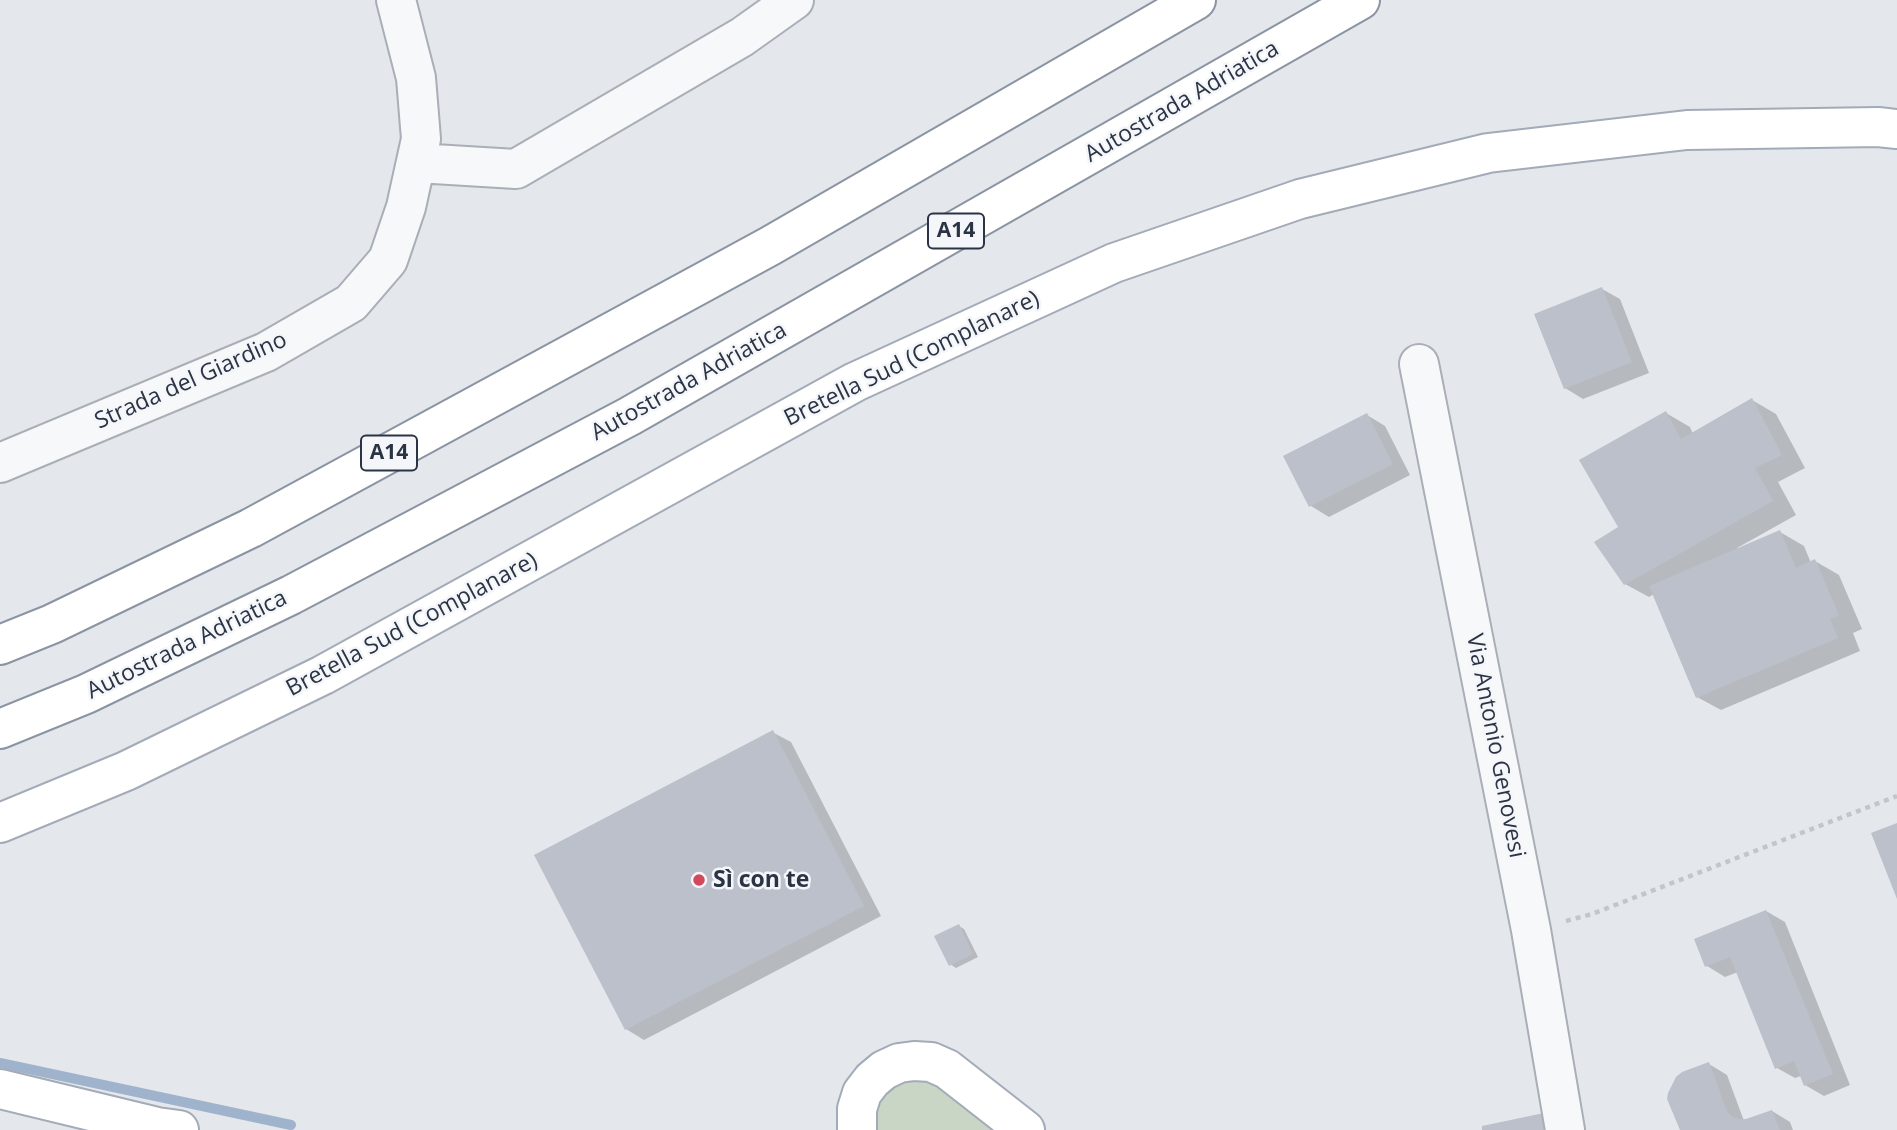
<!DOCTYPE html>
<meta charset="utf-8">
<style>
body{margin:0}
canvas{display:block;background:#e4e7ec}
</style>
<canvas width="1897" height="1130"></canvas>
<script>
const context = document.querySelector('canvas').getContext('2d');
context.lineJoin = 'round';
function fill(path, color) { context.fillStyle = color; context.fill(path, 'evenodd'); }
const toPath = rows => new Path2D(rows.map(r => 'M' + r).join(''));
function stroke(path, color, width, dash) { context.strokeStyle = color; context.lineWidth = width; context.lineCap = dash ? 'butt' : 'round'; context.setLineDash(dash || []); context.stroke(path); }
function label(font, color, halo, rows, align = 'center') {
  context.font = font + ' "Open Sans",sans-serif'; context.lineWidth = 5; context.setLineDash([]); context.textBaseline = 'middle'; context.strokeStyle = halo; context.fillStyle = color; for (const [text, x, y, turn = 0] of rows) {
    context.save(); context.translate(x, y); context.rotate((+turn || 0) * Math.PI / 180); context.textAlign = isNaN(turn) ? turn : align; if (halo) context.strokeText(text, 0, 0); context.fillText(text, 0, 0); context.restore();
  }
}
const green = toPath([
 [910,1075,938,1084,1003,1130,867,1130,870,1106,888,1084]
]);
const shadow = toPath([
 [1602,289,1620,299,1649,373,1583,399,1565,388],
 [1752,400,1776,414,1805,468,1778,482,1796,515,1737,548,1738,550,1780,532,1804,546,1811,563,1815,561,1839,575,1862,629,1853,633,1860,651,1721,710,1697,697,1654,594,1649,597,1625,584,1620,528,1666,413,1690,427,1693,434],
 [1367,415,1385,426,1410,475,1329,517,1311,506],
 [772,732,791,742,881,916,644,1040,626,1029],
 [1766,911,1785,922,1850,1085,1824,1096,1805,1085,1801,1076,1795,1078,1777,1068,1738,972,1725,977,1707,966,1696,940],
 [959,926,964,929,978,957,956,968,950,964],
 [1709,1064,1727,1075,1744,1121,1772,1111,1790,1122,1793,1130,1682,1130]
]);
const stream = toPath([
 [0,1063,291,1125]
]);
const building = toPath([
 [1602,287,1632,362,1564,389,1534,314],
 [1752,398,1782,455,1755,468,1773,501,1624,585,1594,542,1618,527,1579,460,1666,411,1681,439],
 [1367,413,1393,464,1309,507,1283,456],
 [1780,530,1796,568,1815,559,1839,615,1830,619,1838,638,1696,698,1649,586],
 [773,730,864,906,625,1030,534,855],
 [1897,823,1897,899,1871,833],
 [1766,910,1833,1074,1804,1086,1794,1061,1775,1069,1730,957,1705,967,1694,939],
 [959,924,973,954,949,966,934,936],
 [1709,1062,1727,1111,1731,1116,1739,1119,1746,1119,1772,1110,1780,1130,1680,1130,1667,1099,1668,1093,1676,1077,1682,1072],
 [1544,1113,1547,1130,1482,1130,1482,1126]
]);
const path = toPath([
 [1566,921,1592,914,1897,796]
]);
const minor = toPath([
 [417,163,516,169,742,37,794,0],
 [1419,364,1531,930,1565,1130],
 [0,463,266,352,351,303,388,260,406,207,421,139,416,78,396,0]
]);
const major = toPath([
 [0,823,126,771,323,675,855,382,1114,263,1300,199,1488,153,1687,130,1878,127,1897,129],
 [0,1089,157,1127,179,1130],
 [857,1130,857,1109,862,1093,872,1080,884,1070,899,1063,914,1061,931,1062,947,1069,1025,1130]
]);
const highway = toPath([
 [0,645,52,624,251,528,770,246,1196,0],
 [0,729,86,694,291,595,630,416,1360,0]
]);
const markers = [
 [699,880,7,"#d1495b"]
];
const shields = [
 [956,231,56],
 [389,453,56]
];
const shieldNames = [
 ["A14",956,231],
 ["A14",389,453]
];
const streetNames = [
 ["Autostrada Adriatica",1182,102,-30],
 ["Bretella Sud (Complanare)",912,359,-26],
 ["Strada del Giardino",191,381,-24],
 ["Autostrada Adriatica",689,382,-29],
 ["Bretella Sud (Complanare)",412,625,-28],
 ["Autostrada Adriatica",187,645,-26],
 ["Via Antonio Genovesi",1495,746,79]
];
const poiNames = [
 ["Sì con te",713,880]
];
fill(green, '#c9d6c5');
fill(shadow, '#0003');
stroke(stream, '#9fb4cc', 10);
fill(building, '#bbc0ca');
stroke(minor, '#a9aeb7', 42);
stroke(major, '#a3abb8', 42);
stroke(highway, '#8b94a3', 42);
stroke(path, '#c2c5cb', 4.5, [5, 5]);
stroke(minor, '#f7f8fa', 38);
stroke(major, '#fff', 38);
stroke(highway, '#fff', 38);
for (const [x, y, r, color] of markers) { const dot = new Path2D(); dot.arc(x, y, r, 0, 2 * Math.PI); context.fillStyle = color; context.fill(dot); stroke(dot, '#f4f6f9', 2.5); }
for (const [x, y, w] of shields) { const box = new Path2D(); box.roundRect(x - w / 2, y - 17.5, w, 35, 5); context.fillStyle = '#f4f6f9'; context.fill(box); stroke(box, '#2b3445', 2); }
label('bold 21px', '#2b3445', null, shieldNames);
label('23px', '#2b3445', '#f4f6f9', streetNames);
label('bold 23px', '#2b3445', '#f4f6f9', poiNames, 'left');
</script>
